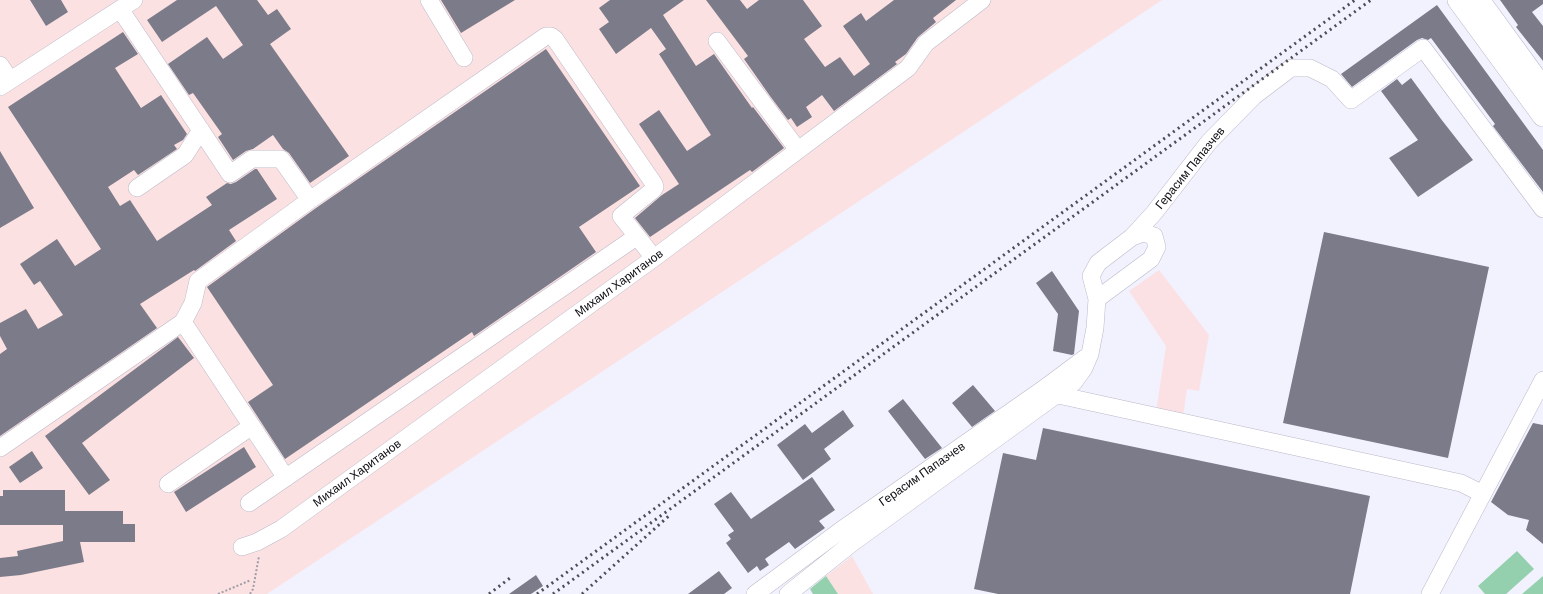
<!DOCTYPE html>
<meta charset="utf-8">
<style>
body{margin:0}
canvas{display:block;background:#f2f1fe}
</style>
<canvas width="1543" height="594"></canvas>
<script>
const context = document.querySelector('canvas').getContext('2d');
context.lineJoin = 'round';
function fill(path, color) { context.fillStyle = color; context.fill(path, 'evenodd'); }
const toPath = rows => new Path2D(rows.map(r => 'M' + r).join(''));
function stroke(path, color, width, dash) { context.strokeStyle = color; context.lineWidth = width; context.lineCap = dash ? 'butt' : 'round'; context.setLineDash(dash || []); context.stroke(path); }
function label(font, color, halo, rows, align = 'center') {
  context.font = font + ' Barlow,sans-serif'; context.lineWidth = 3.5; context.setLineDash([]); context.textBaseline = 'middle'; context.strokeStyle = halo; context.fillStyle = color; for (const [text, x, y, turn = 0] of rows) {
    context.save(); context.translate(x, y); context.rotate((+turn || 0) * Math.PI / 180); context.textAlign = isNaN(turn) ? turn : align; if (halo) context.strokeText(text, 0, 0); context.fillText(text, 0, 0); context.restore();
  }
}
const industrial = toPath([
 [0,0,1162,0,267,594,0,594],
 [852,556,873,594,838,594,826,576]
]);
const medical = toPath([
 [1159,270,1209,335,1199,391,1187,389,1183,417,1156,412,1166,346,1129,291]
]);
const green = toPath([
 [1517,551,1534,569,1506,594,1485,594,1478,586],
 [826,576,838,594,813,594,810,589],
 [1543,576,1543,594,1522,594]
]);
const building = toPath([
 [30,0,61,0,68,12,46,26],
 [177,0,257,0,268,15,277,9,291,29,270,44,349,156,310,183,289,153,283,149,273,135,253,149,246,151,233,160,218,137,222,134,193,93,189,95,168,64,207,37,223,59,243,45,216,6,162,42,147,20],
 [441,0,515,0,461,33],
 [610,0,684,0,663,15,696,66,714,54,752,108,753,107,784,148,752,172,750,170,650,237,635,218,662,195,679,184,639,124,659,110,687,151,711,135,659,54,666,49,651,28,616,54,599,29,609,22,599,8],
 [706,0,740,0,747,9,759,0,803,0,822,26,804,39,825,67,840,57,854,76,870,64,843,26,861,13,866,21,894,0,956,0,933,18,936,22,918,37,906,54,895,62,897,64,834,111,822,95,806,107,812,117,797,127,791,118,788,120,770,96,744,59,748,56],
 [1500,0,1543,0,1543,4,1532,12,1543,26,1543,61,1516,27,1518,25],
 [1437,5,1543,150,1543,192,1493,126,1495,124,1431,38,1428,40,1422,38,1417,40,1352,87,1341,74],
 [123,32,138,54,115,68,141,108,161,95,187,134,183,140,174,145,177,149,138,175,134,170,108,187,120,206,130,200,157,241,212,205,206,197,227,183,231,184,236,182,255,169,257,169,277,199,229,230,236,241,195,271,194,270,140,304,157,328,0,436,0,354,7,349,0,336,0,323,26,309,38,329,63,315,40,281,34,285,20,264,57,239,75,266,101,249,8,107],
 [546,49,640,186,579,227,596,252,474,336,472,332,285,459,248,402,273,385,207,287,316,208],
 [1411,78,1441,119,1473,160,1418,197,1389,158,1418,140,1381,91,1397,79,1402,85],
 [0,151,34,208,0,228],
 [1324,232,1489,267,1448,458,1283,423],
 [1052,271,1079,311,1074,354,1072,355,1053,351,1058,314,1036,283],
 [178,337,194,358,82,443,110,480,89,495,45,436],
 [973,385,995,411,972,427,952,403],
 [903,399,942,448,925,459,888,411],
 [843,410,854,426,824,449,831,459,803,480,777,445,805,424,812,433],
 [1533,423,1543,425,1543,544,1526,530,1529,520,1508,515,1491,502],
 [1043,428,1370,496,1350,594,998,594,974,589,1003,453,1036,460],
 [244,447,256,467,186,512,174,492],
 [32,451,43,468,20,483,9,467],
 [812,477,835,510,819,521,825,528,795,549,789,542,765,559,769,565,760,571,757,566,748,573,726,543,731,539,728,535,734,531,714,504,731,492,751,519],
 [3,490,65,490,65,511,123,511,123,524,135,524,135,542,80,542,84,562,21,575,0,577,0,558,18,556,17,551,63,541,63,525,0,525,0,496,3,496],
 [719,571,732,588,724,594,688,594],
 [536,575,543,586,531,594,509,594]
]);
const path = toPath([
 [218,594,251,580],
 [250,594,253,589,259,556]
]);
const minor = toPath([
 [429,0,464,58],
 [120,9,230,174,252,159,281,159,310,200],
 [717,41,798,150],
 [0,65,10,80],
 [0,87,134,0],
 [137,188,185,155,201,130],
 [1097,299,1151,259,1157,247,1154,236,1143,233,1132,237],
 [183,322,286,478],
 [1049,393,1461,483,1483,494],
 [0,448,183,322,193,303,198,281,310,200,546,36,551,36,555,39,654,184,655,187,653,190,621,216,654,258],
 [168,484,252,426],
 [249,503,636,237],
 [242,547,257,542,281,529,654,258,908,68,926,43,982,0],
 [755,594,840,531,1042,390,1085,358],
 [788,594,852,543,1074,382,1084,368,1090,354,1095,328,1097,299,1091,276,1098,263,1132,237,1154,213,1209,142,1254,96,1291,68,1310,68,1332,79,1351,100,1423,48,1543,209],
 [1430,594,1543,380]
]);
const major = toPath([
 [1458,0,1543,116],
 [1479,0,1543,88]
]);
const rail = toPath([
 [489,594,510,578],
 [537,594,1355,0],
 [553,594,1371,0],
 [582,594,671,514]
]);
const streetNames = [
 ["Герасим Папазчев",1190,168,-51],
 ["Михаил Хаританов",619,283,-36],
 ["Михаил Хаританов",357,473,-36],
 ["Герасим Папазчев",922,474,-35]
];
fill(industrial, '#fce1e2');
fill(medical, '#fce1e4');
fill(green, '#94d0ae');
fill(building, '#7c7b89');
stroke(minor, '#bbb9c9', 18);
stroke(major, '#bbb9c9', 22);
stroke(path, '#9f9ea8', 2, [2, 2]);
stroke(minor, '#fff', 17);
stroke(major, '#fff', 21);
stroke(rail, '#4d4d54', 3, [2, 4]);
label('12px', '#0c0c11', '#fff', streetNames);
</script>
